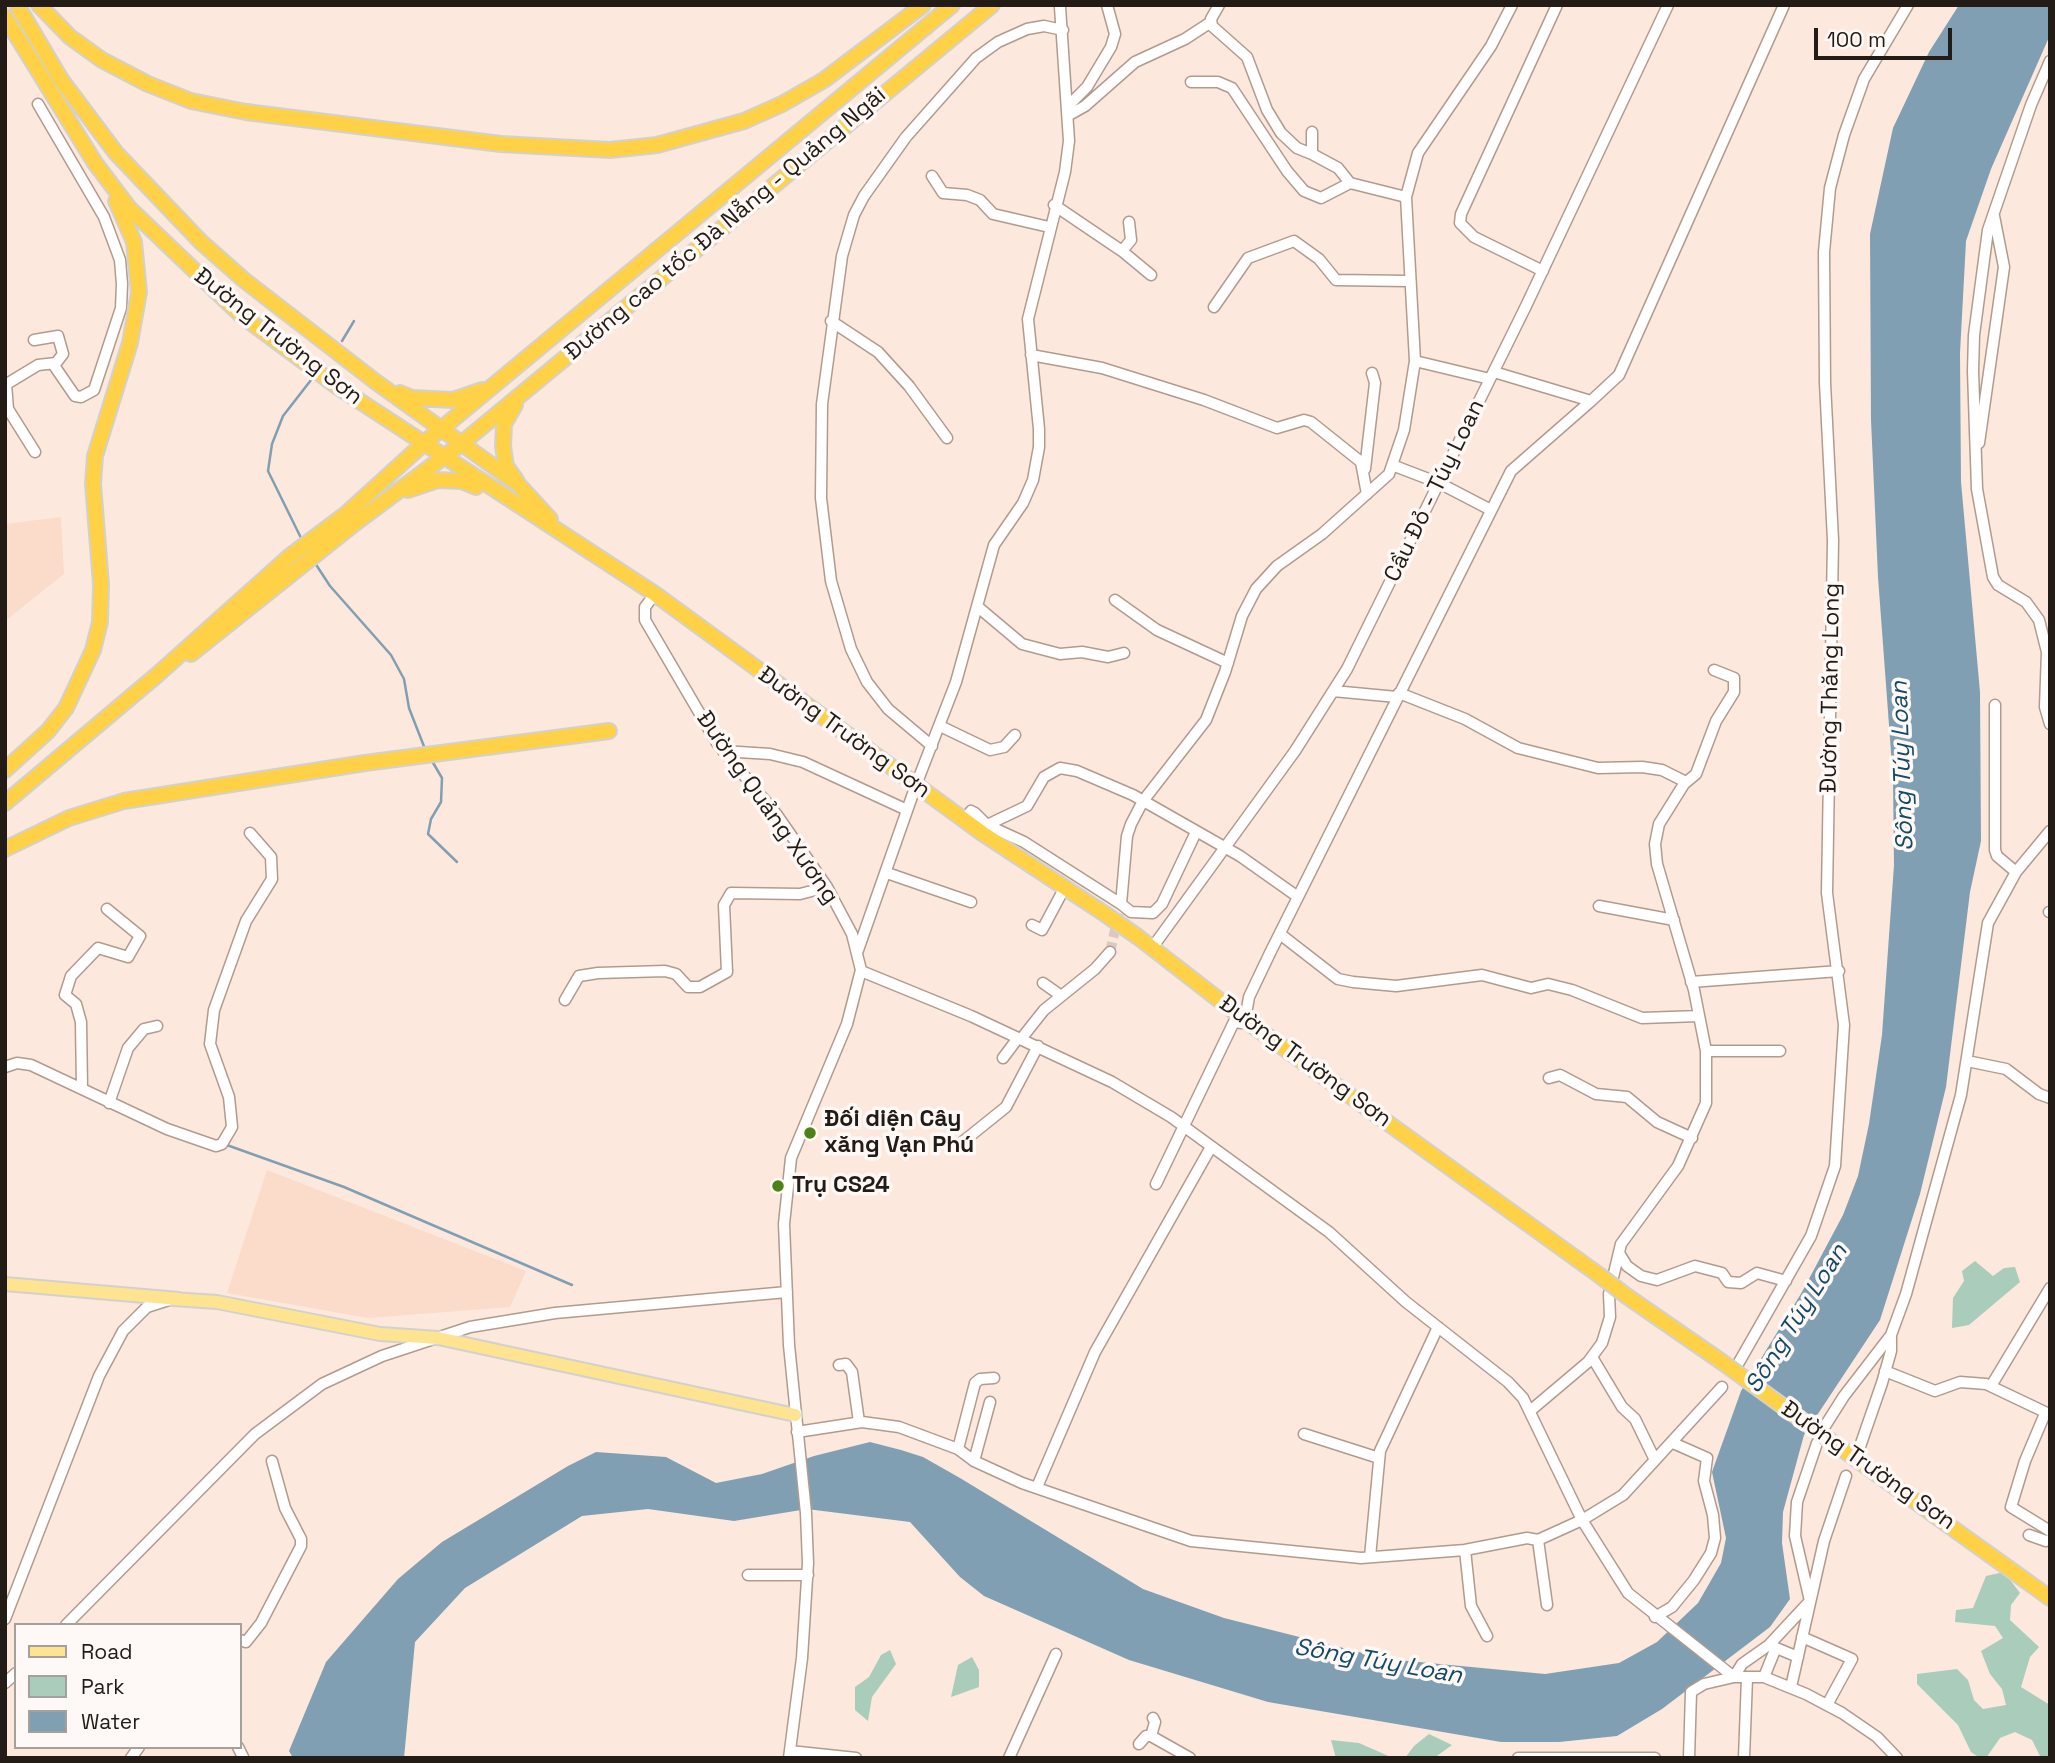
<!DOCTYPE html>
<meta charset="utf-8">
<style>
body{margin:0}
#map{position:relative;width:2055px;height:1763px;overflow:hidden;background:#fce8dd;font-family:"Space Grotesk",sans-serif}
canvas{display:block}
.frame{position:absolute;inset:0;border:7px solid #231b16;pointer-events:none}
.legend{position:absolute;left:14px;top:1623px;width:228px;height:126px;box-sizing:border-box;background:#fef9f6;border:2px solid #a6a09c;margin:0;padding:9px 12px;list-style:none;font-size:21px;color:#231b16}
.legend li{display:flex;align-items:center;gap:14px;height:35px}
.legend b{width:35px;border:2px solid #a6a09c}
.scale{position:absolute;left:1814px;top:28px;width:138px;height:32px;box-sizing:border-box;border:4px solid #231b16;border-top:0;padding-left:9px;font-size:21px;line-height:24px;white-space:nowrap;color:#231b16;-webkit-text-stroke:5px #fef9f6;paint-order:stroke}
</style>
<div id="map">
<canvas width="2055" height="1763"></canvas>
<div class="frame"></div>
<ul class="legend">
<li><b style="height:9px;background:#fee390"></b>Road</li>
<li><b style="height:19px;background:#aaccba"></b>Park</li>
<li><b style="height:19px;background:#819fb3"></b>Water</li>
</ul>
<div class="scale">100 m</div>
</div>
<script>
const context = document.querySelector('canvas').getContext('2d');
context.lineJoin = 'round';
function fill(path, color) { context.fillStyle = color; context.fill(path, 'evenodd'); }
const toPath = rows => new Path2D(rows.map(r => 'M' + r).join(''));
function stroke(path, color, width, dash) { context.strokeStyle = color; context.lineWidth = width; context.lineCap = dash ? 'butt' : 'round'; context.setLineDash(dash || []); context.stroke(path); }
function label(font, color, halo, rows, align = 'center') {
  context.font = font + ' "Space Grotesk",sans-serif'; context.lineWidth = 7; context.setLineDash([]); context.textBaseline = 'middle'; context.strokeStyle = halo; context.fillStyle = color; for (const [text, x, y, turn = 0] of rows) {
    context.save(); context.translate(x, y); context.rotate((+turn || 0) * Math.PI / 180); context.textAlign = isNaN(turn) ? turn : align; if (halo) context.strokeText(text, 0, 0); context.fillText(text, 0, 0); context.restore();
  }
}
const built = toPath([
 [61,517,64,574,5,621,5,524],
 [267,1170,526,1271,510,1307,368,1318,227,1293]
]);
const green = toPath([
 [1975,1261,1993,1276,2004,1268,2015,1267,2020,1282,1969,1325,1952,1328,1953,1298,1964,1281,1962,1271],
 [2004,1572,2020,1593,2011,1605,2010,1620,2039,1647,2030,1657,2021,1687,2050,1705,2050,1758,2041,1758,2032,1740,2015,1732,2000,1738,1986,1758,1980,1758,1971,1752,1958,1725,1917,1684,1917,1674,1957,1669,1968,1680,1974,1700,1983,1709,2006,1705,2002,1689,1990,1674,1981,1651,2003,1638,1995,1626,1955,1622,1956,1610,1973,1608,1986,1576],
 [890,1650,896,1664,872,1697,868,1721,855,1710,855,1687,869,1677,881,1655],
 [972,1657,979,1670,979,1687,951,1697,958,1665],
 [1429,1734,1452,1745,1434,1758,1405,1758,1414,1746],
 [1331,1740,1359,1743,1393,1758,1336,1758]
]);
const water = toPath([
 [1959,5,2050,5,2050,35,1991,169,1966,241,1960,353,1961,482,1980,692,1981,841,1970,892,1946,1087,1920,1194,1880,1320,1804,1435,1783,1512,1782,1543,1790,1599,1770,1627,1662,1709,1617,1736,1559,1742,1501,1742,1268,1702,1129,1660,984,1596,960,1577,910,1522,807,1509,734,1521,648,1509,582,1516,465,1588,415,1642,404,1758,293,1758,289,1751,326,1662,398,1579,442,1542,568,1466,596,1452,666,1457,716,1483,762,1474,814,1456,870,1442,901,1450,923,1457,960,1478,1143,1589,1224,1618,1387,1659,1545,1674,1619,1663,1657,1642,1698,1603,1721,1563,1726,1538,1712,1472,1741,1391,1802,1292,1843,1215,1858,1176,1869,1124,1882,1035,1894,865,1893,779,1878,577,1871,420,1870,234,1893,128,1929,52]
]);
const stream = toPath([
 [342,341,354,321],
 [303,542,268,471,272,444,283,416,311,380],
 [315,563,330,586,391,655,404,679,409,708,425,749],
 [432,761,442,778,441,802,431,819,428,834,457,862],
 [224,1144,344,1187,572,1285]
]);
const minorTunnel = toPath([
 [1110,952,1121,904]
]);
const minor = toPath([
 [1219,5,1211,19,1212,26,1247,57,1267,110,1281,133,1297,148,1312,154],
 [2050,61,2031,105,1988,230,1974,335,1973,371,1977,489,1993,577,1998,585,2026,602,2039,620,2047,652,2045,707,2050,724],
 [1191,82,1218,82,1232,88,1287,171,1304,191,1321,198,1350,183],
 [38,104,104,217,120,260,122,284,121,308,94,390,81,397,75,396,53,364],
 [1068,106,1087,87,1111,47,1115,34,1107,5],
 [1069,115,1085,106,1135,62,1185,39,1211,22],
 [1312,132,1312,154,1338,168,1350,183,1406,197],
 [932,176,943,193,967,195,980,200,993,214,1049,227],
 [1054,205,1122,251],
 [1129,222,1131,240,1122,251,1151,275],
 [1543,271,1474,237,1460,223,1461,214,1557,5],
 [1214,307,1248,258,1294,241,1319,259,1336,280,1408,281],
 [831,321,878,352,909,386,947,438],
 [1031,355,1102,368,1204,400,1277,428,1304,420,1311,422,1361,462,1367,494],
 [1415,361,1490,379],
 [1494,372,1591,401,1619,375,1784,5],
 [6,384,8,409,35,452],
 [5,385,38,365,56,363,63,354,58,336,34,340],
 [1979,443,2004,267,1994,216],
 [1392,465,1439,483,1491,510],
 [1365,469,1375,383,1372,373],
 [655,594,645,607,645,620,717,743,777,815,827,887,852,934,861,970,847,1024,791,1158,784,1224,789,1345,806,1513,808,1563,802,1658,789,1758],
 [1115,600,1157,630,1228,663],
 [978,607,1022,644,1060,654,1082,652,1108,657,1124,653],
 [1333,691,1397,697],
 [1399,693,1465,719,1518,748,1598,768,1642,767,1662,770,1686,782],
 [1995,705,1995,850,1997,856,2016,872],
 [940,726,990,750,1004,747,1015,735],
 [932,746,888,709,867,682,851,649,831,581,821,498,822,404,842,256,854,215,864,196,906,137,976,58,998,42,1027,29,1044,26,1063,30],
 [723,751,770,754,803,762,907,810],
 [964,820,971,811,975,813,987,825,1024,842,1121,904],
 [987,825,1027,806,1044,777,1060,768,1077,771,1133,795,1240,856,1298,897],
 [1196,832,1162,904,1153,913,1131,912,1121,904,1127,836,1131,824,1143,801,1206,720,1225,672,1242,616,1256,589,1277,566,1322,534,1389,474,1404,430,1415,361,1406,197,1418,153,1491,46,1512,5],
 [887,873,971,902],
 [1599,906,1674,920],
 [2049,912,2050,912],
 [1032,925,1042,930,1065,887],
 [1280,934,1338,979,1353,982,1396,986,1482,975,1531,988,1548,984,1572,990,1642,1018,1699,1016],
 [1152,948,1295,751,1347,669,1526,306,1668,5],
 [858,950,916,785,956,682,994,545,1023,503,1033,480,1039,447,1039,429,1028,319,1065,172,1069,141,1060,7],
 [861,971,971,1016,1112,1082,1171,1117,1329,1232,1406,1302,1508,1382,1523,1398,1582,1520,1628,1593,1734,1677,1742,1664,1769,1645,1810,1601,1795,1536,1797,1502,1817,1443],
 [1691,982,1839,971],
 [1043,983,1060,995],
 [565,1000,579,976,598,973,665,971,676,974,688,987,700,987,727,972,724,905,731,893,800,894,827,887],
 [1021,1039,1044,1010,1095,969,1110,952],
 [1706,1051,1780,1051],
 [1003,1058,1018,1038],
 [1967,1061,2006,1069,2039,1094,2050,1098],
 [5,1067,17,1063,31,1065,167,1129,216,1146,222,1144,232,1127,229,1097,210,1044,214,1010,246,921,272,879,271,857,250,833],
 [1549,1078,1560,1075,1596,1094,1627,1097,1657,1122,1692,1138],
 [82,1088,81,1022,76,1004,65,995,71,976,98,948,128,957,140,936,107,909],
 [109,1103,128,1048,144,1029,157,1026],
 [960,1144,1006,1107,1038,1046],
 [1156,1184,1232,1026,1234,1022,1242,1023,1245,1020,1249,997,1270,953,1511,471,1591,401],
 [1619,1253,1627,1266,1641,1276,1657,1280,1695,1266,1722,1273,1728,1282,1741,1283,1757,1273,1786,1281],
 [1592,1357,1622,1407,1635,1419,1655,1460],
 [1738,1364,1811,1236,1835,1166,1844,1025,1827,893,1833,540,1825,383,1824,252,1830,188,1844,135,1864,79,1908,5],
 [839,1365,846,1364,852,1372,859,1422],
 [1885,1371,1935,1391,1960,1382,1986,1384,2047,1413],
 [1991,1386,2050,1288],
 [1530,1411,1588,1362,1602,1343,1610,1317,1609,1294,1621,1244,1678,1166,1706,1103,1706,1051,1694,990,1657,864,1655,844,1659,824,1684,784,1696,774,1716,721,1734,692,1734,678,1714,670],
 [2050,1413,2044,1416,2025,1461,2011,1507,2050,1531],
 [1825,1426,1844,1396,1891,1335],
 [797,1432,862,1422,899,1427,958,1449,974,1461,1022,1483,1191,1541,1361,1558,1465,1550,1527,1538,1538,1540,1582,1520,1623,1495,1722,1387],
 [1304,1434,1379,1458],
 [958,1449,975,1383,980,1379,994,1378],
 [1856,1458,1882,1383,1891,1351,1891,1335,1906,1294,1961,1095,1988,923,2016,872,2050,831],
 [974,1461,990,1402],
 [1037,1487,1095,1352,1211,1147],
 [2029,1535,2046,1541,2050,1540],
 [1538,1540,1547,1605],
 [1465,1550,1471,1606,1487,1636],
 [1370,1557,1380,1451,1438,1327],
 [748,1575,808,1575],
 [1655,1617,1672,1607,1694,1580,1711,1553,1715,1538,1713,1515,1704,1481,1707,1458,1673,1443],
 [5,1619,99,1376,123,1331,147,1307,169,1300],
 [66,1625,255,1434,322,1384,382,1356,470,1327,555,1313,787,1292],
 [1802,1637,1852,1659,1827,1705],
 [240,1640,246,1642,261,1623,301,1546,301,1539,285,1508,272,1461],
 [1769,1645,1798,1657],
 [1764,1677,1775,1650],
 [5,1683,16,1673],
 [1791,1687,1824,1541,1846,1476],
 [1151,1736,1155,1722,1153,1718],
 [1139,1744,1146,1736,1151,1736,1190,1758],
 [238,1747,243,1757],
 [790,1751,856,1758],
 [131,1758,139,1747],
 [1009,1758,1056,1654],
 [1518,1758,1655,1758],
 [1689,1758,1691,1692,1704,1684,1734,1677,1764,1677,1806,1694,1842,1713,1877,1737,1897,1758],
 [1744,1758,1747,1678]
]);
const major = toPath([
 [5,1284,179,1299],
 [173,1299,217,1302,380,1334,438,1338,795,1415]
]);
const highway = toPath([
 [17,5,62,81,116,153,201,242,244,280,376,382,518,484,550,519],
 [39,5,70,37,102,60,148,84,191,101,246,112,501,144,610,150,657,145,744,121,782,104,824,80,923,5],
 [5,17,95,163,129,208,241,315,338,387,655,594,982,833,1105,914],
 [400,393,412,398,453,400,482,390],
 [515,405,504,424,503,446,506,466,516,480],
 [408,490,438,480,461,481,476,487],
 [191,654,354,524,461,444,992,5],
 [5,770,48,731,66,708,93,650,100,622,101,584,93,484,95,456,130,343,139,292,134,242,116,201],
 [5,803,157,675,290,556,346,514,423,444,952,5],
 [5,849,69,818,124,801,365,763,609,731],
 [1138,937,1245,1020,1599,1275],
 [1628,1297,1722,1362],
 [1835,1444,2050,1598]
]);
const highwayBridge = toPath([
 [1105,914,1138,937],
 [1599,1275,1628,1297],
 [1722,1362,1835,1444]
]);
const markers = [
 [810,1133,7,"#4c8218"],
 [778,1186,7,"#4c8218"]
];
const streetNames = [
 ["Đường cao tốc Đà Nẵng - Quảng Ngãi",726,224,-40],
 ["Đường Trường Sơn",278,337,38],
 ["Cầu Đỏ - Túy Loan",1435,491,-64],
 ["Đường Thăng Long",1831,688,-89],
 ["Đường Trường Sơn",844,733,36],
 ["Đường Quảng Xương",767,808,55],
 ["Đường Trường Sơn",1305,1062,36],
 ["Đường Trường Sơn",1868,1466,35]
];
const poiNames = [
 ["Đối diện Cây",824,1120],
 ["xăng Vạn Phú",824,1146],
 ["Trụ CS24",792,1186]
];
const waterNames = [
 ["Sông Túy Loan",1903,766,-92],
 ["Sông Túy Loan",1797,1319,-58],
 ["Sông Túy Loan",1378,1662,10]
];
fill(built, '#fbdbca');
fill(green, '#aaccba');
fill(water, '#819fb3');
stroke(stream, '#819fb3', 2.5);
stroke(minorTunnel, '#dbc9bf', 10, [10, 5]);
stroke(minor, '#b19b8e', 13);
stroke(major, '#d3d1d0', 16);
stroke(highway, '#d3d1d0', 18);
stroke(minor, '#fff', 10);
stroke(major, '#fee390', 12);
stroke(highway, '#fed146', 14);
stroke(highwayBridge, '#d3d1d0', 18, []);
stroke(highwayBridge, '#fed146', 14);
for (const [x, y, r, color] of markers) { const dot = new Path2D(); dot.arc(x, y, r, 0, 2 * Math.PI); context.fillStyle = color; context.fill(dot); stroke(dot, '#fef9f6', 2.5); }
label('23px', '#231b16', '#fef9f6', streetNames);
label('bold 23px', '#231b16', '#fef9f6', poiNames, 'left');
label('italic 24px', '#144a68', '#fef9f6', waterNames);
</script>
